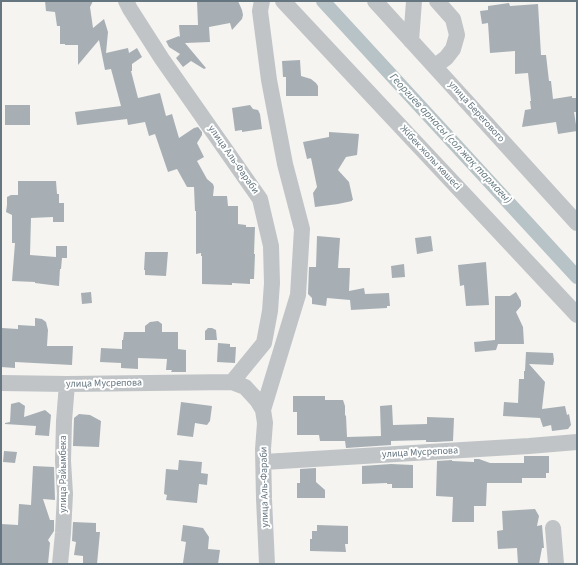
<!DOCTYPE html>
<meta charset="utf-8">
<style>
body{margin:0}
#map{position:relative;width:578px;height:565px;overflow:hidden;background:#f5f4f1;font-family:"Source Sans 3",sans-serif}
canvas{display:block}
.frame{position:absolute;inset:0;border:2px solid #657680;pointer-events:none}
</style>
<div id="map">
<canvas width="578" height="565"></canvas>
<div class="frame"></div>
</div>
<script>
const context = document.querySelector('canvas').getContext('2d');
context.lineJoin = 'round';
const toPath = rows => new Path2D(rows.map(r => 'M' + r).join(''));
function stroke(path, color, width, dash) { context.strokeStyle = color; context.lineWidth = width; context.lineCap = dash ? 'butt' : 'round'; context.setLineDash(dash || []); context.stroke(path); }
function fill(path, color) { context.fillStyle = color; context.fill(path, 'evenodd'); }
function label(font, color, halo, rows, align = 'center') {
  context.font = font + ' "Source Sans 3",sans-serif'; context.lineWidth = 4; context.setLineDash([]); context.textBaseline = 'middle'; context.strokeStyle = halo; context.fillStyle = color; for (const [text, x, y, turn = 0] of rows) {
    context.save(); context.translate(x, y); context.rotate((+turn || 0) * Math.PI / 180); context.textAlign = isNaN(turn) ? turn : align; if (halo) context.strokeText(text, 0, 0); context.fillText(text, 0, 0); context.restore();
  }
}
const canal = toPath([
 [323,1,577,277]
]);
const building = toPath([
 [45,1,93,1,90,7,93,28,104,19,108,32,106,53,128,48,129,53,137,48,142,57,132,64,132,71,131,71,138,98,160,93,166,116,172,114,179,138,194,128,198,127,202,132,202,135,197,143,204,157,197,161,207,179,213,184,214,187,213,196,227,196,228,206,238,206,238,224,246,225,246,227,255,227,254,254,255,254,254,279,250,279,250,284,232,283,232,285,202,284,202,256,201,256,201,253,196,254,196,211,195,211,194,187,187,187,177,169,168,172,155,134,149,136,145,122,128,125,127,119,77,125,75,112,121,106,111,69,105,70,99,40,78,65,78,45,65,45,65,44,60,44,60,26,57,26,55,12,46,11],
 [197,1,238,1,242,10,243,15,242,19,232,30,230,23,209,27,210,42,185,43,206,68,204,69,191,61,183,67,176,58,180,54,169,47,166,41,179,36,180,37,179,25,198,25],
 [509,3,510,6,538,4,541,55,546,55,549,81,551,81,553,99,572,96,572,98,577,98,577,112,574,112,577,131,558,134,556,122,522,127,525,110,531,109,530,101,531,101,528,73,515,74,515,51,490,53,488,23,482,24,480,11,488,10,488,6],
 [300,60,301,76,311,79,316,83,318,86,318,96,286,96,286,77,283,77,282,61],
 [5,105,30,105,30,125,5,125],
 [250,105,253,109,258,110,260,114,262,129,242,132,242,130,235,131,232,108],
 [329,132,359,134,357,155,346,157,338,170,349,182,353,200,352,200,352,201,338,204,315,207,313,193,317,187,311,158,307,159,303,142,329,137],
 [18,181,56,181,57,194,59,194,59,203,64,203,64,222,53,222,53,217,31,218,30,255,56,257,56,246,67,246,67,258,61,258,62,258,61,269,60,269,59,286,35,283,35,282,12,281,15,243,12,243,12,215,6,212,7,205,7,197,11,195,18,195],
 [317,236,340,238,338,268,350,268,349,291,364,288,365,294,389,293,390,306,387,306,387,308,351,310,350,300,327,298,326,306,312,304,312,298,308,294,309,267,316,267],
 [431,236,433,251,417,254,415,238],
 [145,252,168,252,166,276,145,275,145,270,144,270],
 [486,262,489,305,466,306,464,285,460,286,458,265],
 [404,264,405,277,392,278,391,266],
 [91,292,92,303,82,304,81,293],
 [516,292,521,301,521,306,516,312,523,327,524,344,498,344,496,350,475,352,474,342,495,340,495,296,510,296],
 [35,318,42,319,46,322,48,330,47,346,73,346,72,365,15,362,15,368,1,367,2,328,18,329,18,325,35,326],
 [158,321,162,324,162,332,178,332,178,349,186,350,186,372,171,372,172,370,166,370,167,359,138,358,138,369,121,368,121,363,100,362,101,348,122,349,122,340,123,340,124,332,145,332,145,326,150,322],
 [208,328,212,328,216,330,217,340,205,340,205,331],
 [218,343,230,344,230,347,236,347,235,363,217,362],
 [526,352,553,353,554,360,553,365,529,364,545,382,542,409,565,406,567,415,569,414,571,425,568,429,552,431,551,425,543,427,540,418,503,416,504,402,518,403,519,379,524,379,524,371,525,371],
 [293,396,325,396,325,400,343,400,345,406,345,415,346,416,347,437,381,436,380,406,392,405,393,425,427,424,427,417,454,418,453,441,435,442,426,442,426,440,391,441,391,445,346,448,345,441,320,441,319,435,297,435,297,412,293,412],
 [19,402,25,406,24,417,45,410,51,415,49,436,35,435,36,426,5,424,5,423,10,422,11,404],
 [181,402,212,406,210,421,207,425,195,423,193,437,177,435],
 [79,414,90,415,101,421,99,447,73,446,74,418],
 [4,451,17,452,15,463,3,462],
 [524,456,549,456,549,473,546,473,546,478,522,478,522,483,487,483,486,506,474,506,474,522,452,522,453,497,436,496,437,461,452,460,452,461,474,462,474,459,479,459,490,463,524,463],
 [179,460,202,462,201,473,208,474,207,485,199,484,197,503,166,500,167,495,164,494,166,469,178,470],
 [391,464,413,465,413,488,392,488,392,484,387,484,387,483,362,484,362,466],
 [33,466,54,467,55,500,43,499,50,520,54,520,54,531,48,540,50,543,48,564,1,564,1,524,18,525,19,504,31,505],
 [316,468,316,482,325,490,325,498,297,498,297,483,300,483,300,469],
 [535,509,539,516,537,526,542,525,544,548,542,548,539,564,518,564,517,548,498,549,497,531,503,530,502,511],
 [73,522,96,523,96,532,100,532,97,564,83,564,83,556,74,555,76,542,72,541],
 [183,525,203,528,209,537,208,549,220,550,218,564,198,564,183,563,186,542,181,541],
 [317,525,348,526,348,544,345,544,346,552,310,551,310,539,312,539,312,531,317,531]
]);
const minor = toPath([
 [126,1,130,9,162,59,260,199,271,246,272,283,270,311,264,343,232,382],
 [262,1,260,11,269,80,285,164,302,229,298,295,263,410],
 [283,1,577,315],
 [375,1,577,223],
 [411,41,414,1],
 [435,66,446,58,453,49,457,35,453,19,437,1],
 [1,383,67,384,232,382,245,387,257,400,263,410,265,423,263,449,264,499,267,564],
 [264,462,529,446,577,442],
 [553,528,556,564],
 [60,564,63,533,65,494,63,461,64,421,67,384]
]);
const streetNames = [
 ["улица Берегового",476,112,48],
 ["Жібек жолы көшесі",430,158,47],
 ["улица Аль-Фараби",233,160,55],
 ["улица Мусрепова",104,384,-1],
 ["улица Мусрепова",420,453,-3],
 ["улица Райымбека",64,474,-90],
 ["улица Аль-Фараби",265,487,-91]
];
const waterNames = [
 ["Георгиев арнасы (сол жақ тармағы)",450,139,47]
];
stroke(canal, '#b7c3c6', 14);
fill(building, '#a7afb4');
stroke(minor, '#c0c4c7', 16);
label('10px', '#657680', '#fff', streetNames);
label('italic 11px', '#61777e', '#fff', waterNames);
</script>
